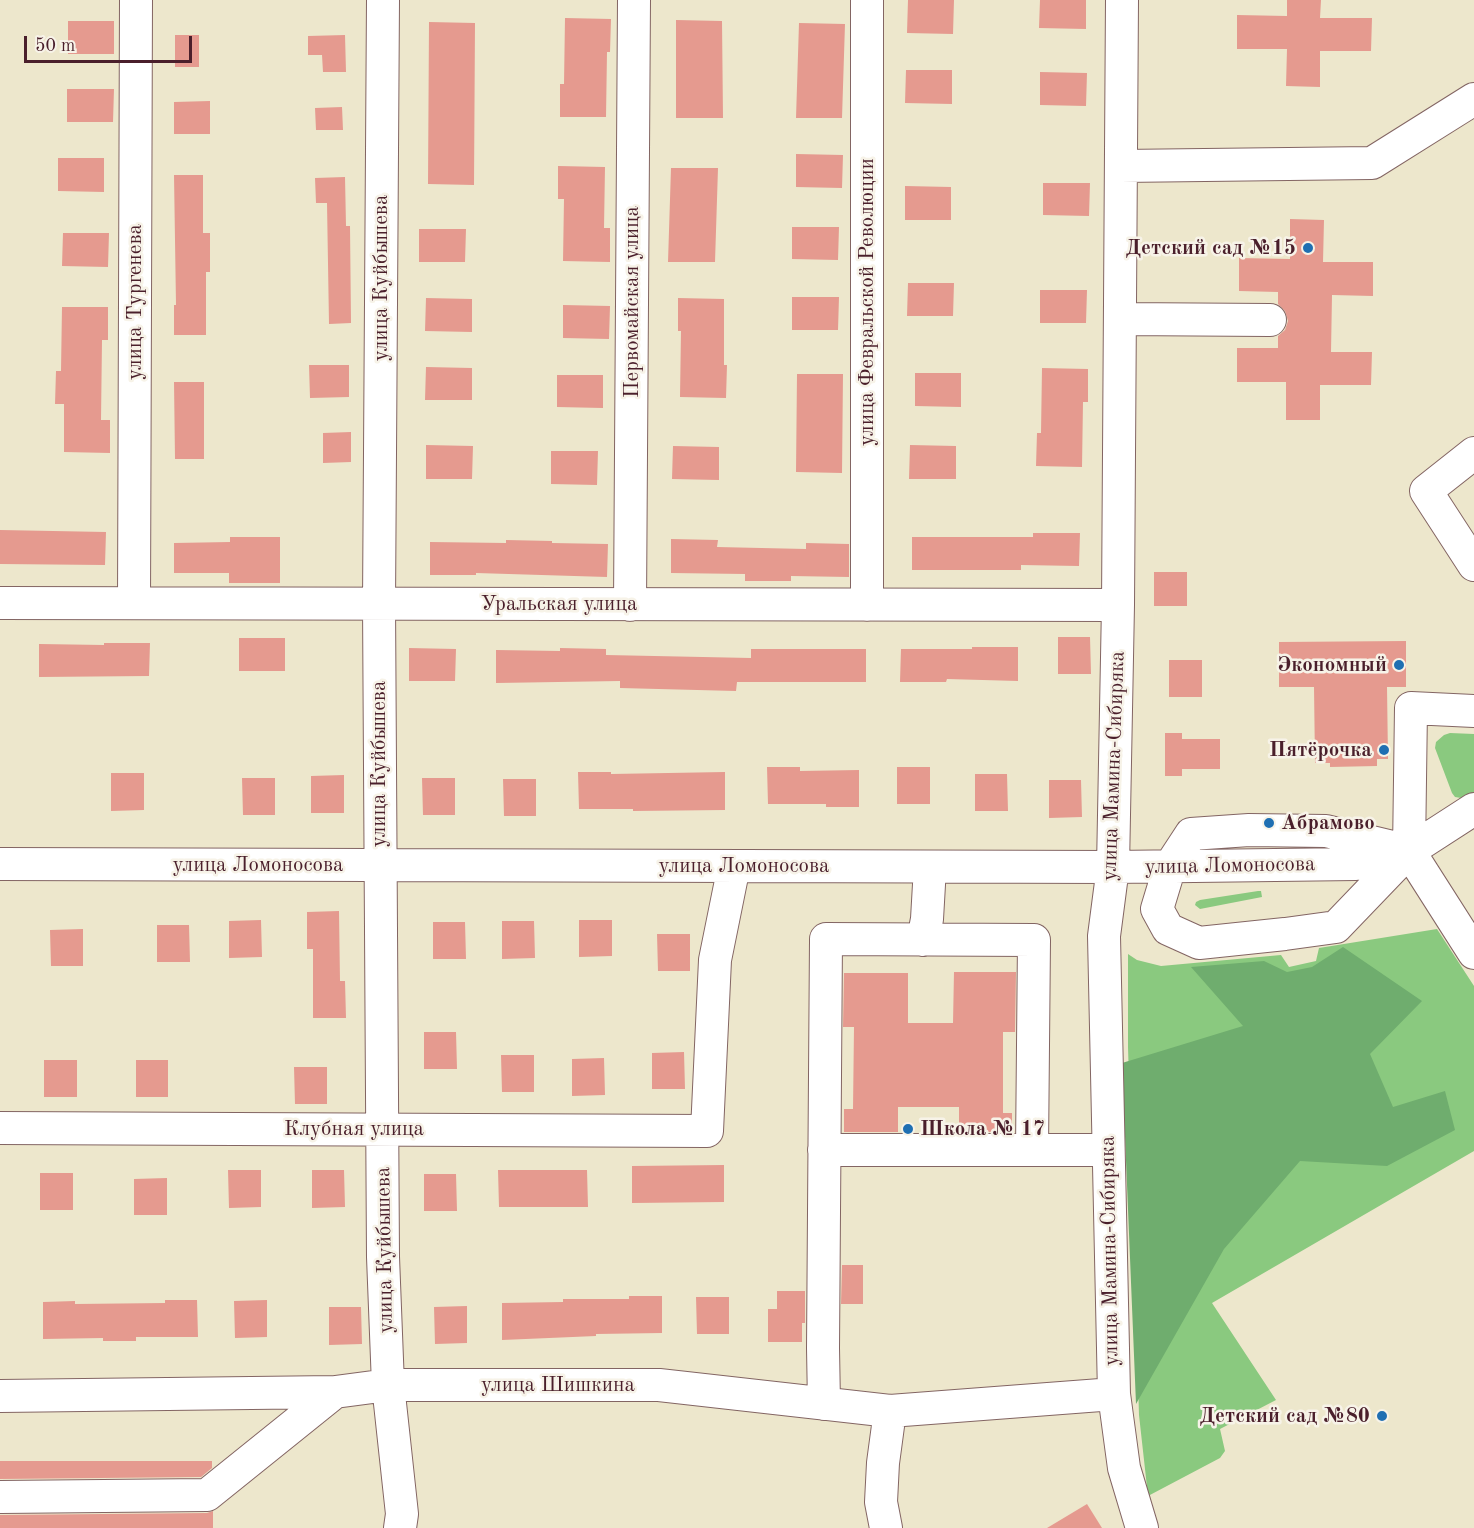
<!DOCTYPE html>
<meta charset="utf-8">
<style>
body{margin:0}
#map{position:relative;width:1474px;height:1528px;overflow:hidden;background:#ede7cc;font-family:"Old Standard TT",serif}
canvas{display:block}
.scale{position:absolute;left:24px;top:36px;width:168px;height:27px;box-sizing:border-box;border:3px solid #4a1f2b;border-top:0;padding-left:8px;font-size:18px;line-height:21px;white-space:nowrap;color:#4a1f2b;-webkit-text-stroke:4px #f7f3e8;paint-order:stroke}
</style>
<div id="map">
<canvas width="1474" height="1528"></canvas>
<div class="scale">50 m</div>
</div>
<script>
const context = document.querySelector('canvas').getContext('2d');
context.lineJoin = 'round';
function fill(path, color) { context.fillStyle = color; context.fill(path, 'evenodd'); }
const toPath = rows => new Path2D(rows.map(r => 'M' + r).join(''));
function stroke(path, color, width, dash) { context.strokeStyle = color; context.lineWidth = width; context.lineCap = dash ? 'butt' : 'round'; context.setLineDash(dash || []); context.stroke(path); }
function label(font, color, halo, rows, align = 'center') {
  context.font = font + ' "Old Standard TT",serif'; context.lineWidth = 5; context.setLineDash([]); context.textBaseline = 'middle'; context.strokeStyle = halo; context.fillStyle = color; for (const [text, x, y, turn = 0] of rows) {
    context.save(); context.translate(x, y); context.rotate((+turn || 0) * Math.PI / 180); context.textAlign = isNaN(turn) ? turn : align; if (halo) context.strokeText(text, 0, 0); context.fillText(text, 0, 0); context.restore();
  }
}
const green = toPath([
 [1450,733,1474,734,1474,794,1470,797,1461,798,1455,797,1452,793,1435,748,1436,742,1444,735],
 [1258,891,1261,891,1262,897,1200,909,1195,905,1196,902,1200,900],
 [1437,929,1474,986,1474,1151,1212,1303,1276,1400,1220,1429,1225,1451,1220,1458,1148,1496,1139,1415,1128,1047,1128,954,1137,960,1161,966,1281,955,1289,967,1316,961,1319,948]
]);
const forest = toPath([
 [1343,947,1422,1001,1370,1054,1393,1107,1445,1091,1455,1130,1387,1166,1300,1161,1224,1249,1136,1404,1122,1063,1243,1026,1191,967,1264,961,1287,972,1312,967]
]);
const building = toPath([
 [908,0,954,0,953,34,907,33],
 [1040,0,1086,0,1086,29,1039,28],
 [1287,0,1321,0,1320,18,1372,18,1371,51,1320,51,1320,87,1286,86,1287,49,1237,49,1237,15,1287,16],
 [565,18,611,19,610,52,607,52,606,117,560,117,560,84,564,84],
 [676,20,722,21,723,118,676,118],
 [68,21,114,21,114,54,68,54],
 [429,22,475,23,474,185,428,184],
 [799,23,845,24,842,118,796,118],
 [175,35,199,35,199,67,175,67],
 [345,35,346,72,323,72,322,55,308,55,308,36],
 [906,70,952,70,952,104,905,103],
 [1040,72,1087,73,1086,106,1040,105],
 [67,89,114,89,113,122,67,122],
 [210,101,210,134,174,134,174,102],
 [342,107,343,130,316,130,315,108],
 [796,154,843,155,842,188,796,187],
 [58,158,104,158,104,192,58,191],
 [558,166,605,167,604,228,610,228,610,262,563,261,564,199,558,199],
 [671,168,718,168,715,262,668,262],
 [174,175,203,175,203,233,210,233,210,272,206,272,206,335,174,335,174,305,176,305],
 [345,177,346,226,350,226,351,323,329,324,327,203,316,203,315,178],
 [1043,183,1090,183,1089,216,1043,215],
 [905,186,951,187,951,220,905,220],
 [1290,219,1324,220,1323,262,1373,262,1373,296,1332,295,1331,352,1372,352,1371,385,1320,385,1320,420,1286,420,1286,382,1237,382,1237,348,1278,348,1278,336,1285,330,1288,321,1285,311,1278,304,1278,292,1239,291,1239,258,1290,259],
 [792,227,839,227,838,260,792,259],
 [419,229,466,229,465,262,419,262],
 [63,233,109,233,108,267,62,266],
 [908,283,954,283,953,316,907,316],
 [1040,290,1087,290,1086,323,1040,323],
 [792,297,839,297,838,330,792,330],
 [426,298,472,299,472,332,425,331],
 [678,298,724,299,724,365,727,365,726,398,680,397,681,331,678,331],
 [563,305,610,306,609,339,563,338],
 [62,307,108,307,108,340,102,340,101,420,110,420,110,453,64,452,64,404,55,404,56,371,61,371],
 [309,365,349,365,349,397,310,398],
 [426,367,472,368,472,400,425,400],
 [1042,368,1088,369,1088,402,1083,402,1082,467,1036,466,1037,433,1041,433],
 [915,373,961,373,961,407,915,406],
 [797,374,843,374,842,473,796,472],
 [557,375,603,375,603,408,557,407],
 [174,382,204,382,204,459,175,459],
 [351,432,351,462,323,463,323,433],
 [426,445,473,446,472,479,426,479],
 [910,445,956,446,956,479,909,479],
 [673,446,719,447,719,480,672,479],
 [551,451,598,451,597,485,551,484],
 [0,530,106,532,105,565,0,564],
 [1033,533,1080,533,1079,566,1021,565,1021,570,912,570,912,537,1033,537],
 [230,537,280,537,280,583,229,583,229,573,174,573,174,543,230,542],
 [671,539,718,540,717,547,806,549,806,543,849,544,849,577,791,576,791,581,745,581,745,574,671,573],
 [506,540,552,541,552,543,608,544,607,577,476,573,476,575,430,575,430,542,506,543],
 [1154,572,1187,572,1187,606,1154,606],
 [1058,637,1090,637,1091,674,1058,674],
 [239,638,285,638,285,671,239,671],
 [1406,641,1406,687,1387,687,1388,759,1377,759,1377,766,1330,767,1330,763,1315,763,1314,687,1279,687,1279,642],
 [104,643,150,643,149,676,39,677,39,644,104,645],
 [972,647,1018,647,1018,681,947,679,946,682,900,682,901,649,972,649],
 [409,648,456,649,455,681,409,681],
 [560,648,606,649,606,655,751,658,751,649,866,649,866,682,737,682,736,691,620,688,620,681,496,683,496,650,560,651],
 [1169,660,1202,660,1202,697,1169,697],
 [1165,733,1182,733,1182,739,1220,739,1220,769,1182,769,1182,776,1165,776],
 [767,767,800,767,800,771,859,770,859,807,826,807,826,804,768,804],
 [897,767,930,767,930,804,897,804],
 [578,772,611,772,611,774,725,772,725,810,633,811,633,809,579,809],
 [111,773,144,773,144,810,111,811],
 [975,774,1007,774,1008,811,975,811],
 [344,775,344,813,311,813,311,776],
 [242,778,275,778,275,815,243,815],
 [422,778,455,778,455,815,423,815],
 [503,779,536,779,536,816,504,816],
 [1049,780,1081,780,1082,817,1049,818],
 [339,911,340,981,345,981,346,1018,313,1018,313,949,307,949,307,912],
 [261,920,262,957,229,958,229,921],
 [579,920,612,920,612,956,579,957],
 [502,921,534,921,535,958,502,959],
 [433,922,465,922,466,959,433,959],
 [157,925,189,925,190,962,157,962],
 [83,929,83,966,51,966,50,930],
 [657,934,690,934,690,971,658,971],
 [954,972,1016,972,1015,1032,1003,1032,1003,1113,1012,1113,1012,1132,959,1132,959,1107,898,1107,898,1132,844,1132,844,1109,853,1109,854,1027,843,1027,844,973,908,973,908,1023,953,1023],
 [424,1032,456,1032,457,1069,424,1069],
 [684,1052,685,1089,652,1089,652,1053],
 [501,1055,534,1055,534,1092,502,1092],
 [604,1058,605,1095,572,1096,572,1059],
 [44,1060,77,1060,77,1097,44,1097],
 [136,1060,168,1060,168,1097,136,1097],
 [294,1067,327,1067,327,1104,295,1104],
 [724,1165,724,1202,632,1203,632,1166],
 [228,1170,261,1170,261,1207,229,1208],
 [312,1170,344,1170,345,1207,312,1208],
 [498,1170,587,1170,588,1207,499,1207],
 [40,1173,73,1173,73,1210,40,1210],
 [424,1174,456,1174,457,1211,424,1211],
 [167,1178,167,1215,134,1215,134,1179],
 [842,1265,863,1265,863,1304,841,1304],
 [777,1291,805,1291,805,1323,802,1323,802,1342,768,1342,768,1309,777,1309],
 [629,1296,662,1296,662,1333,596,1334,596,1336,502,1340,502,1303,563,1302,563,1299,629,1299],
 [696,1297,729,1297,729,1334,697,1334],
 [165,1300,197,1300,198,1337,136,1337,136,1341,103,1341,103,1338,43,1339,43,1302,75,1301,75,1304,165,1303],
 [267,1300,267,1337,235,1338,234,1301],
 [467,1306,467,1343,435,1344,434,1307],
 [329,1307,361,1307,362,1344,329,1345],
 [0,1461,212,1461,212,1468,201,1477,0,1479],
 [1087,1504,1102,1528,1047,1528],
 [213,1511,213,1528,0,1528,0,1515,207,1513]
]);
const minor = toPath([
 [383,0,379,603,383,1257,388,1385,402,1514,400,1528],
 [867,0,867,605],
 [1122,0,1118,605,1113,867,1104,936,1114,1394,1124,1468,1142,1528],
 [1121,166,1372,163,1474,99],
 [1120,319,1270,320],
 [1474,453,1426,491,1474,565],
 [0,603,1118,605],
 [134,603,136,0],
 [630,605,634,0],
 [1405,850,1326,831,1249,830,1191,834,1170,866,1157,909,1168,929,1199,943,1285,934,1336,927,1409,851,1411,708,1474,711],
 [1409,851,1474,953],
 [0,864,1113,867,1356,864,1409,851,1474,809],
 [923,940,927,919,930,867],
 [0,1128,707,1131,715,960,734,866],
 [1032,1150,1108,1150],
 [0,1396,335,1392,388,1385,659,1385,890,1411,1114,1394],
 [824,1404,823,1348,826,939,1034,940,1032,1150,824,1150],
 [0,1497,207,1495,335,1392],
 [886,1528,881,1502,883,1463,890,1411]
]);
const markers = [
 [1308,248,6,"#1f6fb2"],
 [1399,665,6,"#1f6fb2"],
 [1384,750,6,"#1f6fb2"],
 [1269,823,6,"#1f6fb2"],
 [908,1129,6,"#1f6fb2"],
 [1382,1416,6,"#1f6fb2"]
];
const poiNames = [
 ["Детский сад №15",1296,248],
 ["Экономный",1387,665],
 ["Пятёрочка",1372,750],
 ["Абрамово",1281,823,"left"],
 ["Школа № 17",920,1129,"left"],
 ["Детский сад №80",1370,1416]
];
const streetNames = [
 ["улица Куйбышева",381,278,-90],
 ["улица Тургенева",135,302,-90],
 ["Первомайская улица",632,302,-90],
 ["улица Февральской Революции",867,302,-90],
 ["Уральская улица",559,604],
 ["улица Куйбышева",379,764,-90],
 ["улица Мамина-Сибиряка",1114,766,-88],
 ["улица Ломоносова",258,865],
 ["улица Ломоносова",744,866],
 ["улица Ломоносова",1230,866,-1],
 ["Клубная улица",354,1129],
 ["улица Куйбышева",385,1250,-91],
 ["улица Мамина-Сибиряка",1110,1251,-91],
 ["улица Шишкина",558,1385]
];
fill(green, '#8ac97f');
fill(forest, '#6fad6e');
fill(building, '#e59a8f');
stroke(minor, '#836563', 34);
stroke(minor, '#fff', 32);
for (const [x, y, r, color] of markers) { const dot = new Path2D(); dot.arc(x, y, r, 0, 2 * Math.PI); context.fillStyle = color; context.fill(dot); stroke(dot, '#f7f3e8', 2); }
label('bold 21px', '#4a1f2b', '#f7f3e8', poiNames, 'right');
label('21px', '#4a1f2b', '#f7f3e8', streetNames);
</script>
